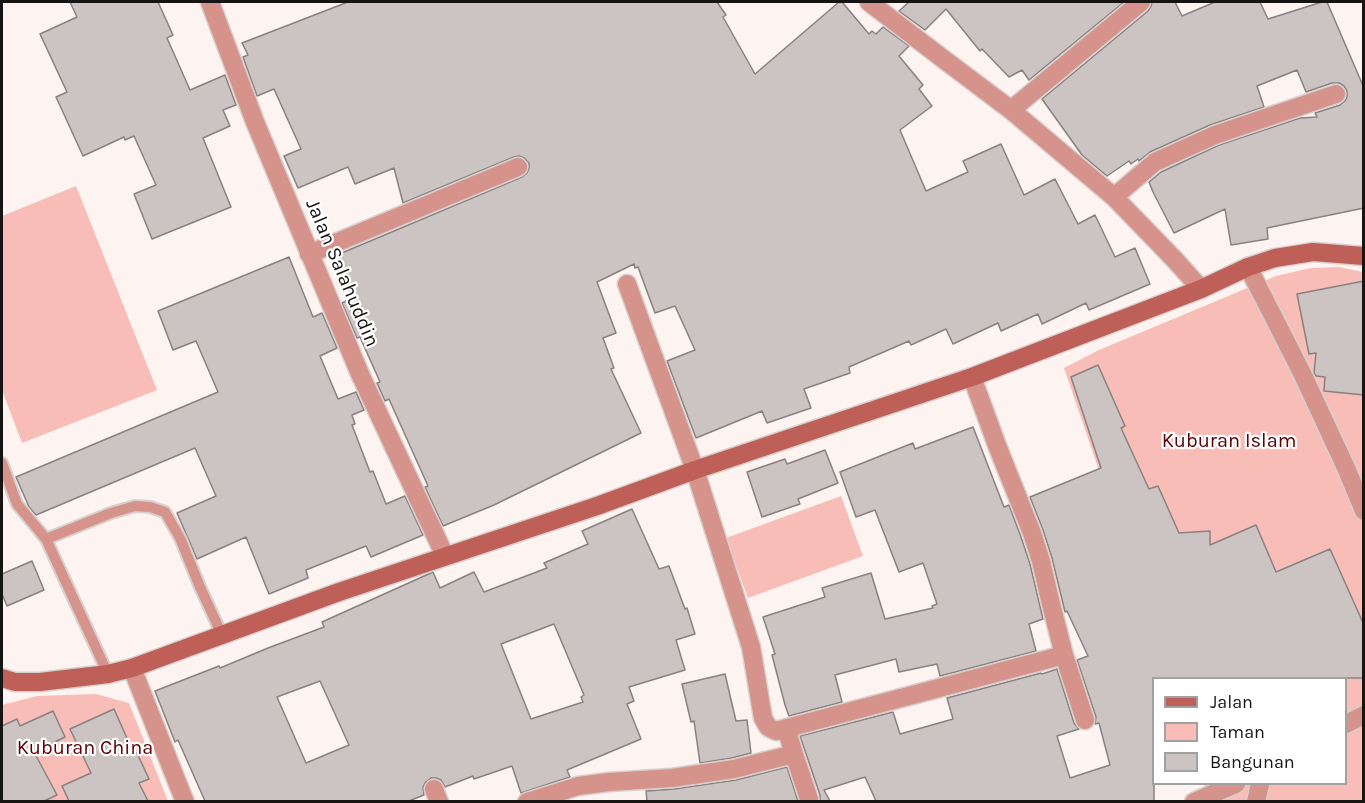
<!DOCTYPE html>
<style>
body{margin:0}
#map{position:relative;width:1365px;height:803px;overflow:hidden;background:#fdf4f2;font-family:Karla,sans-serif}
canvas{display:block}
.frame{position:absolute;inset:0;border:3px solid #171414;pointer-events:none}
.legend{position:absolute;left:1152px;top:677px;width:195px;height:108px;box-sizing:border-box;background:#fff;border:2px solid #a2a1a1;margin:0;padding:8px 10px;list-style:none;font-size:18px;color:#171414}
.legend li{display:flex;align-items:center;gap:12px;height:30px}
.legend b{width:30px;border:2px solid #a2a1a1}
</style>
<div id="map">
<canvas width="1365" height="803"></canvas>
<div class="frame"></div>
<ul class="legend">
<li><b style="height:8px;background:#be6057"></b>Jalan</li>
<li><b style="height:16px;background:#f7bdb6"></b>Taman</li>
<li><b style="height:16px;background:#ccc4c2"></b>Bangunan</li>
</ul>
</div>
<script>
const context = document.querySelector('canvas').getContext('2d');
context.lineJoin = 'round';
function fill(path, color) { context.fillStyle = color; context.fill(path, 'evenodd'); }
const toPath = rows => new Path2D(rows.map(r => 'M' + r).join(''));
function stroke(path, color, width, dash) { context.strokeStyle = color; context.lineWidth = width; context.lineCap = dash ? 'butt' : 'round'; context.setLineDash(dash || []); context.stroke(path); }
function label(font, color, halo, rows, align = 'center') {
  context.font = font + ' Karla,sans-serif'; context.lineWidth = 4.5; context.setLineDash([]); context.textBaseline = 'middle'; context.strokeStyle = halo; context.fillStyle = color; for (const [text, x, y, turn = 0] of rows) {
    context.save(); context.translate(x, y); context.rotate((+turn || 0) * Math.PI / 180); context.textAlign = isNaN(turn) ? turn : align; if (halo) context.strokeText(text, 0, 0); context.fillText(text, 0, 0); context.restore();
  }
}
const green = toPath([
 [76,186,157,390,22,443,2,390,2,216],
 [1339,267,1363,272,1363,801,1215,801,1204,784,1346,784,1346,678,1160,678,1117,545,1103,482,1064,368,1099,350,1276,276,1311,268],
 [841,496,863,556,748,598,726,538],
 [96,694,129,703,168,801,2,801,2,705,37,696]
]);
const building = toPath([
 [70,2,158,2,173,35,167,38,190,90,225,75,236,105,223,110,230,126,203,138,231,207,152,239,134,194,156,185,134,136,125,140,124,137,83,156,56,97,67,92,40,34,77,17,70,2],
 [348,2,717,2,726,15,723,17,755,74,839,2,842,2,869,34,872,31,876,34,883,27,909,46,899,56,923,85,919,89,932,106,900,130,926,191,968,172,963,161,1001,144,1024,195,1055,179,1078,224,1095,215,1115,257,1135,248,1150,284,1089,310,1086,303,1042,324,1038,314,1001,331,998,323,953,344,946,329,911,345,909,341,849,367,850,373,804,389,811,408,767,423,762,411,696,438,667,361,695,350,675,306,655,313,638,267,635,268,634,264,597,282,616,333,603,338,614,368,611,369,641,433,494,505,443,526,425,487,428,486,389,399,385,401,377,383,380,382,360,337,357,338,342,303,352,298,337,255,522,177,527,173,529,168,529,163,524,158,519,156,514,157,403,203,394,168,355,184,348,167,298,188,284,156,301,149,274,89,257,96,243,57,248,55,242,43,348,2],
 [909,2,1124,2,1029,80,1022,70,1009,77,982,49,980,51,946,9,925,30,899,11,909,2],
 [1152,2,1175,2,1182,16,1215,2,1260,2,1268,19,1322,2,1327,2,1364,88,1364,208,1267,228,1268,239,1231,245,1225,209,1174,233,1153,192,1149,182,1161,172,1219,145,1300,118,1317,117,1315,113,1340,105,1345,101,1347,97,1347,91,1344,86,1339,83,1332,83,1306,92,1297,70,1257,86,1264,107,1210,125,1150,152,1139,161,1138,159,1131,164,1129,161,1107,176,1082,155,1042,99,1148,11,1151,6,1152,2],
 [289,257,313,317,322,313,337,348,320,356,338,399,356,392,364,410,352,415,355,424,352,425,370,472,373,471,386,504,405,496,423,535,371,557,366,546,306,570,308,578,269,594,246,537,197,559,177,513,216,496,195,448,36,515,29,507,16,477,218,392,196,341,173,350,158,311,289,257],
 [1364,281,1364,395,1324,391,1325,377,1316,376,1314,373,1316,353,1309,354,1297,294,1364,281],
 [1098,365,1125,426,1121,428,1149,489,1158,486,1179,533,1210,531,1210,545,1256,525,1276,572,1330,549,1364,625,1364,678,1154,678,1154,801,876,801,865,777,824,790,830,801,820,801,820,795,800,736,893,712,900,734,953,719,947,698,1041,673,1042,674,1057,669,1074,723,1079,729,1057,736,1070,778,1110,765,1099,723,1095,724,1096,717,1077,660,1088,656,1067,611,1065,612,1052,558,1043,530,1030,497,1101,468,1071,377,1098,365],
 [973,427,1004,507,1009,505,1021,537,1030,564,1043,619,1029,624,1036,651,940,676,937,664,899,672,896,659,835,675,842,702,789,716,785,705,772,655,775,654,763,617,825,597,822,588,871,573,885,619,933,608,932,606,937,604,923,563,899,572,875,510,856,517,840,472,913,443,915,449,973,427],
 [825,450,838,483,798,499,800,504,762,517,747,472,785,459,787,464,825,450],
 [632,509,659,569,669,566,685,609,687,608,695,634,676,640,685,670,629,687,634,701,627,704,641,739,567,770,570,777,521,793,512,766,474,779,473,776,445,787,441,780,436,778,431,778,426,782,423,787,424,795,409,801,205,801,178,740,175,742,155,691,219,666,220,668,268,648,324,627,322,622,433,572,440,588,474,572,484,592,547,568,544,563,588,544,582,531,632,509],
 [554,624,584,695,581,697,583,702,531,719,501,644,554,624],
 [320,681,349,745,306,763,277,697,320,681],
 [32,561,44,590,7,606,2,594,2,574,32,561],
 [725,674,736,721,747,720,751,753,732,758,700,763,694,721,691,722,682,684,725,674],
 [114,709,134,754,137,753,149,779,139,783,148,801,69,801,62,786,91,773,70,729,114,709],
 [53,711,65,737,34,752,57,795,44,801,2,801,2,726,17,719,20,726,53,711],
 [787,767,798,801,647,801,646,791,674,789,736,780,787,767]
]);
const lane = toPath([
 [2,463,17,504,46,539,108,674],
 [46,539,111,513,135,506,150,507,165,512,180,538,200,587,222,635]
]);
const street = toPath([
 [210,2,255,122,360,374,445,556],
 [869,2,942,58,1011,110,1114,197,1175,260,1201,289],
 [1011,110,1141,2],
 [1114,197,1155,162,1215,135,1336,94],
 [309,254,518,167],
 [1248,267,1302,373,1347,470,1364,511],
 [627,284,695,470,714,530,751,647,763,718,768,727,776,731,1064,655],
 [972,377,998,448,1032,533,1041,561,1050,600,1064,655,1085,720],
 [132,668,185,802],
 [1346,724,1364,715],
 [794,754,809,799],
 [434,789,439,802],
 [527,802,578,786,609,782,672,778,734,769,794,754,786,728],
 [1194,802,1236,784],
 [1256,802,1260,784]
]);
const secondary = toPath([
 [2,678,15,682,40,682,108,674,132,668,339,592,597,506,695,470,972,377,1201,289,1248,267,1275,258,1313,252,1364,256]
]);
const streetNames = [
 ["Jalan Salahuddin",342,273,67]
];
const parkNames = [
 ["Kuburan Islam",1229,441],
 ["Kuburan China",85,748]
];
fill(green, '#f7bdb6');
fill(building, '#ccc4c2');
stroke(building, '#898180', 1.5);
stroke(lane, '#d8d0ce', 14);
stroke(street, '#d8d0ce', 21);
stroke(secondary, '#d8d0ce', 21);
stroke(lane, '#d5938b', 10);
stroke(street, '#d5938b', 18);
stroke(secondary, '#be6057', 18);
label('20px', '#171414', '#fff', streetNames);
label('20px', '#590004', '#fff', parkNames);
</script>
